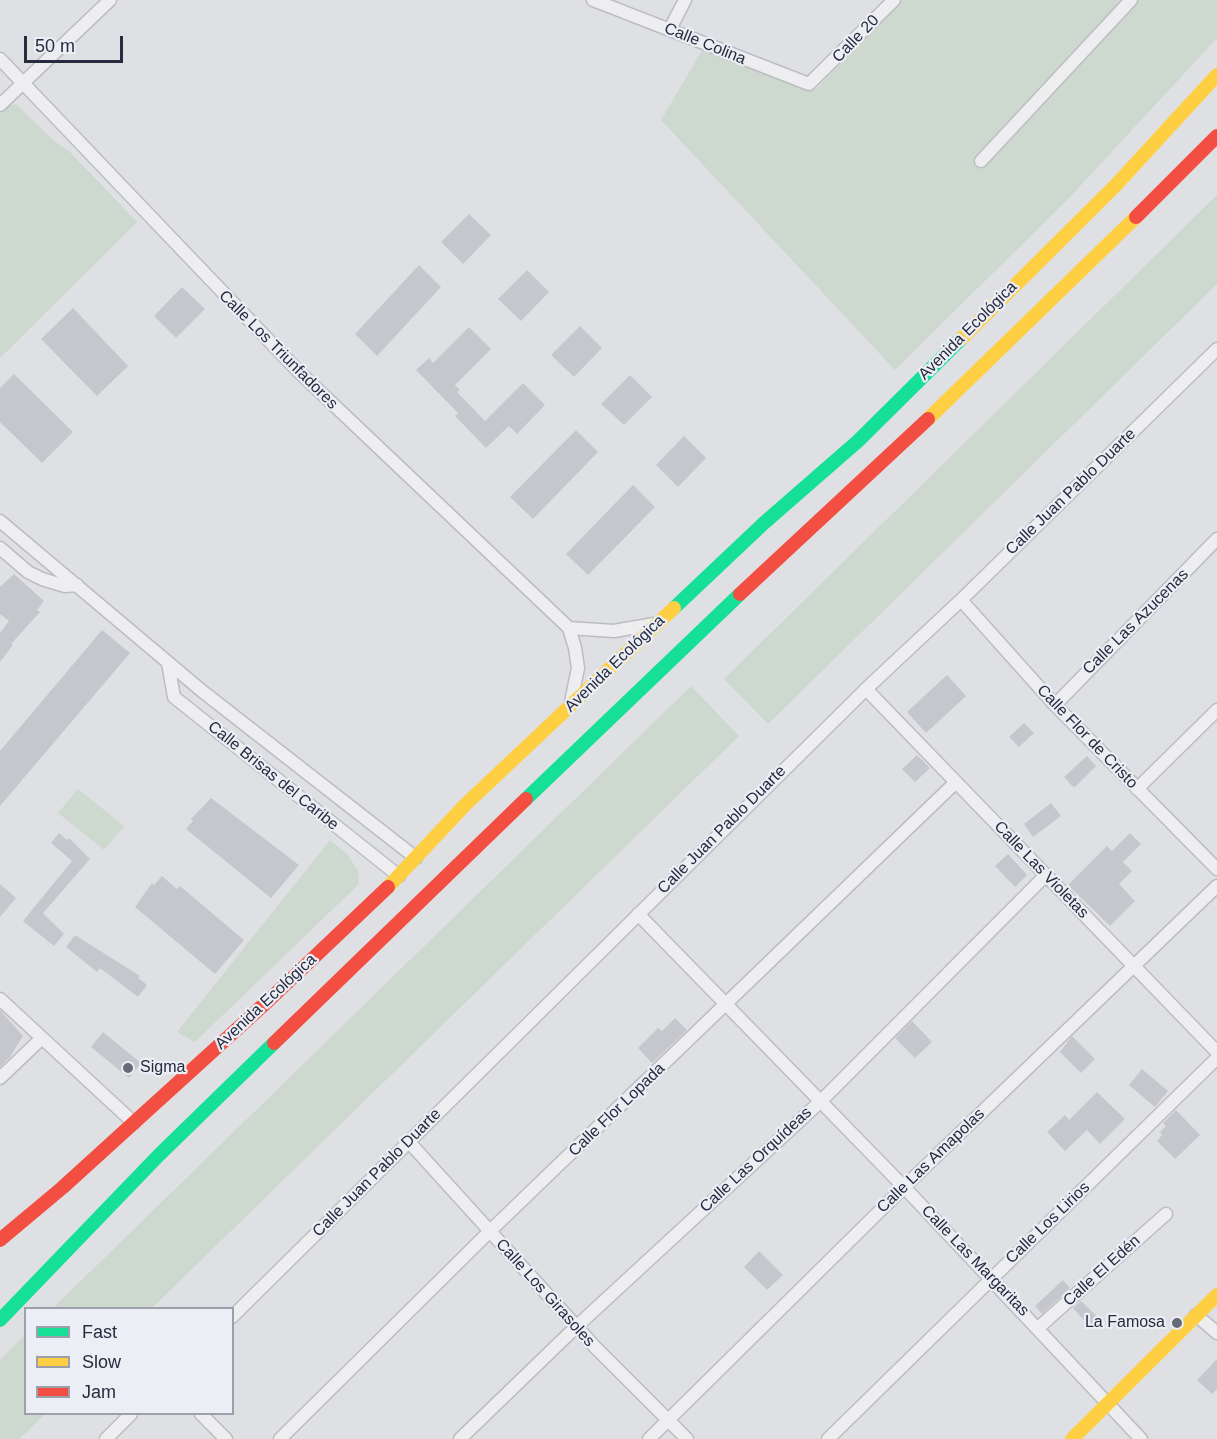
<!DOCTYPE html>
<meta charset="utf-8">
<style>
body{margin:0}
#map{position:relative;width:1217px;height:1439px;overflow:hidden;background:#dfe0e4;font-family:Arial,sans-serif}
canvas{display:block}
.legend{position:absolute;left:24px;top:1307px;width:210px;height:108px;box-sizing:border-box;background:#eceef5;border:2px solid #9da0ab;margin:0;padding:8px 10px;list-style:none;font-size:18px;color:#262b3d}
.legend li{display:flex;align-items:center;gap:12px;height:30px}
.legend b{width:30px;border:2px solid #9da0ab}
.scale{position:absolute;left:24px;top:36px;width:99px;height:27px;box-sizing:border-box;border:3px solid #262b3d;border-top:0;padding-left:8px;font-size:18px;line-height:21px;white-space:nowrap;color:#262b3d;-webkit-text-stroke:4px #eceef5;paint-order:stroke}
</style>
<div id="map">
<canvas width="1217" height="1439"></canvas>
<ul class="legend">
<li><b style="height:8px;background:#16e098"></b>Fast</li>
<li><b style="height:8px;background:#ffcf43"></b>Slow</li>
<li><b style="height:8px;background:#f24e42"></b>Jam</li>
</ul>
<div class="scale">50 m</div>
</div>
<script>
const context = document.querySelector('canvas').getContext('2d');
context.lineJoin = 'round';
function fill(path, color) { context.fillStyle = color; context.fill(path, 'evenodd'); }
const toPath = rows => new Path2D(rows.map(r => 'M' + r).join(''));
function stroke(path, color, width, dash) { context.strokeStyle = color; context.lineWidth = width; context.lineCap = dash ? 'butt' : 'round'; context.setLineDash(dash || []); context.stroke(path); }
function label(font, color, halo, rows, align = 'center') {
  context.font = font + ' Arial,sans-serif'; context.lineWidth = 4.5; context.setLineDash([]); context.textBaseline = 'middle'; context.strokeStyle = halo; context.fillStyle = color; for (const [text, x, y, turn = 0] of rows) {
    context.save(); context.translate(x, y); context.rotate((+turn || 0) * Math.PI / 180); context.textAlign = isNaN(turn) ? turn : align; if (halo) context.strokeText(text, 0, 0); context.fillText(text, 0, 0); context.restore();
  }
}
const green = toPath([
 [902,0,1217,0,1217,38,1070,197,895,370,661,120,703,49,800,87,816,89],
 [16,104,53,140,70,152,137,222,0,358,0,114,8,106],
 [1217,195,1217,284,768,724,724,679],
 [691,686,739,736,152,1308,53,1308],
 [78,789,124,826,104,850,58,813],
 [330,840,348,855,358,871,359,884,195,1042,177,1032],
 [25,1335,26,1414,45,1414,19,1439,0,1439,0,1360]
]);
const building = toPath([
 [469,214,491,235,463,264,441,242],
 [419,265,441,287,377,356,355,334],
 [527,270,549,292,521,321,498,299],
 [182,287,205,309,176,338,154,316],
 [73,308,128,366,97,396,41,339],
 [580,326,602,348,574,377,551,355],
 [469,327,491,349,455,385,460,390,457,392,485,421,523,383,545,405,517,434,509,426,486,448,455,416,458,413,416,370,429,358,433,363],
 [14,374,73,432,42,463,0,422,0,388],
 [630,375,652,397,624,425,601,404],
 [576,430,598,452,533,519,510,497],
 [684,436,706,458,678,487,656,465],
 [633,485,655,507,588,575,566,554],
 [14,574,44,601,37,610,40,612,11,644,13,645,0,662,0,633,9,621,0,614,0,587],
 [102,630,130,653,0,806,0,751],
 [947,675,966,696,926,733,907,712],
 [1024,723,1034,733,1019,747,1009,737],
 [917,755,930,768,915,782,902,769],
 [1087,756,1096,766,1075,787,1072,786,1064,777],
 [211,798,299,865,271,898,186,829,193,821,191,819],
 [1051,803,1061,816,1033,837,1024,824],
 [59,833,67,840,69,838,90,859,43,913,64,934,54,946,23,921,72,861,51,843],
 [1130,833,1141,844,1123,862,1132,871,1119,884,1135,901,1110,926,1068,885,1107,846,1112,851],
 [1008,854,1027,875,1015,887,995,866],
 [162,876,177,889,180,886,244,940,215,974,135,907,152,883,154,885],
 [0,884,16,898,0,917],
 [75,935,140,976,138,978,147,985,138,997,100,968,97,972,66,947],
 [0,1010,23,1036,10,1057,0,1067],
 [675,1018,687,1030,652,1063,638,1048,658,1028,662,1031],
 [912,1021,932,1042,915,1058,895,1038],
 [103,1032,141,1063,129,1078,91,1047],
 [1072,1036,1095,1059,1081,1073,1060,1052],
 [1142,1069,1168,1091,1155,1107,1129,1085],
 [1097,1092,1125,1119,1100,1144,1087,1130,1065,1151,1047,1132,1065,1115,1069,1120],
 [1176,1110,1200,1135,1175,1159,1157,1141,1162,1135,1160,1132,1166,1126,1163,1123],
 [759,1251,783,1275,767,1290,744,1267],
 [1063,1280,1070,1288,1042,1314,1035,1306],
 [1081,1301,1101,1320,1091,1328,1073,1308],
 [1217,1359,1217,1389,1212,1394,1197,1380]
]);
const street = toPath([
 [593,0,809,84,894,0],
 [670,29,685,0],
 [0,59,298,371,569,628,575,648,578,668,571,702],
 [0,105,110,0],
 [981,161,1131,0],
 [0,521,202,691,416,858],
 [0,548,28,572,42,579,65,586,77,585],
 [961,600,1055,705,1217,869],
 [569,628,614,631,654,624],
 [168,663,174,697,399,876],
 [866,689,1217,1052],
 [1055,705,1217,539],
 [1137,789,1217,710],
 [638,914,904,1187,1141,1439],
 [0,999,134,1123],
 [0,1078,42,1038],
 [409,1142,595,1347,687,1439],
 [1196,1315,1217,1333],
 [232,1317,866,689,961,600,1217,349],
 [1038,1328,1166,1214],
 [201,1414,226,1439],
 [106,1439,131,1414],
 [280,1439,490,1231,956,782],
 [460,1439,576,1327,821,1101,1046,875],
 [649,1439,904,1187,1217,886],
 [828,1439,1217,1058]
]);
const fast = toPath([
 [674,608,764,523,858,441,961,339],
 [526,799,740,594],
 [0,1320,159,1155,274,1043]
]);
const slow = toPath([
 [961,339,1115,186,1217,75],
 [928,419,1136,217],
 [388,887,466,804,674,608],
 [1072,1439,1217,1295]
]);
const jam = toPath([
 [1136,217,1217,136],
 [740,594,928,419],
 [274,1043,526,799],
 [0,1240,62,1188,269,1000,388,887]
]);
const markers = [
 [128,1068,6,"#676a77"],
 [1177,1323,6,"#676a77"]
];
const streetNames = [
 ["Calle 20",856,39,-46],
 ["Calle Colina",705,44,22],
 ["Avenida Ecológica",968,331,-45],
 ["Calle Los Triunfadores",278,350,45],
 ["Calle Juan Pablo Duarte",1071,492,-44],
 ["Calle Las Azucenas",1136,622,-45],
 ["Avenida Ecológica",615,664,-44],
 ["Calle Flor de Cristo",1087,737,46],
 ["Calle Brisas del Caribe",273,776,39],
 ["Calle Juan Pablo Duarte",722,830,-45],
 ["Calle Las Violetas",1041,870,46],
 ["Avenida Ecológica",266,1002,-43],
 ["Calle Flor Lopada",617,1110,-44],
 ["Calle Las Orquídeas",756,1160,-43],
 ["Calle Las Amapolas",931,1161,-44],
 ["Calle Juan Pablo Duarte",377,1173,-45],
 ["Calle Los Lirios",1048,1223,-44],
 ["Calle Las Margaritas",975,1261,46],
 ["Calle El Edén",1102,1271,-42],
 ["Calle Los Girasoles",545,1293,48]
];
const poiNames = [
 ["Sigma",140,1068],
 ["La Famosa",1165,1323,"right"]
];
fill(green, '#cdd8cf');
fill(building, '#c6c7cd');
stroke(street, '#bcbdc1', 15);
stroke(street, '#eeeef1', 12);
stroke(fast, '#16e098', 14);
stroke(slow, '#ffcf43', 14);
stroke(jam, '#f24e42', 14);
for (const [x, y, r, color] of markers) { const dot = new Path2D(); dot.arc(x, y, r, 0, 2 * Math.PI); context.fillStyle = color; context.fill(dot); stroke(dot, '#eceef5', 2); }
label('16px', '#262b3d', '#eceef5', streetNames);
label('16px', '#262b3d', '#eceef5', poiNames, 'left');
</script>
